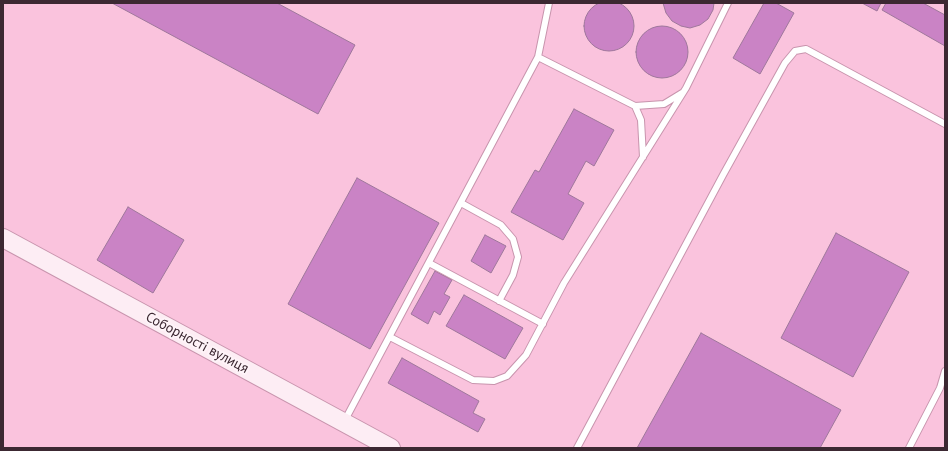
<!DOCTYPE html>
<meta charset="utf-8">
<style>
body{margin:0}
#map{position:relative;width:948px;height:451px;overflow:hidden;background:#fac3dd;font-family:"PT Sans",sans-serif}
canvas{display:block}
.frame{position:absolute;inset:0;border:4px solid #3c2832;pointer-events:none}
</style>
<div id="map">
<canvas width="948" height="451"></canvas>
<div class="frame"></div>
</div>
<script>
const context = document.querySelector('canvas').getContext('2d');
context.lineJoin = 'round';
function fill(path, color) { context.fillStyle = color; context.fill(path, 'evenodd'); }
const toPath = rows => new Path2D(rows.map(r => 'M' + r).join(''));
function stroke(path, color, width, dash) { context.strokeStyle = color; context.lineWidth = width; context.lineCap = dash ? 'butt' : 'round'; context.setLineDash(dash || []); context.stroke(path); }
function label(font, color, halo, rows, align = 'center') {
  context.font = font + ' "PT Sans",sans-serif'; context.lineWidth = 4; context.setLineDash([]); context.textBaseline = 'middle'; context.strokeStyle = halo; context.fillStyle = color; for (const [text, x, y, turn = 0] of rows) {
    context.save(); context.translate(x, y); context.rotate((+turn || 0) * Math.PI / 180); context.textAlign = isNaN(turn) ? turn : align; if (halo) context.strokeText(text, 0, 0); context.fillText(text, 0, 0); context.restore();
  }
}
const building = toPath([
 '584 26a25 25 0 1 1 50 0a25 25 0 1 1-50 0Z',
 [112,3,277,3,355,45,318,114,112,3],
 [663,3,714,3,713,10,708,19,700,25,690,28,681,26,672,21,666,13,663,3],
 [764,3,776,3,794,13,760,74,733,58,764,3],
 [862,3,881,3,877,11,862,3],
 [886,3,923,3,945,15,945,46,882,10,886,3],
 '636 52a26 26 0 1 1 52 0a26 26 0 1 1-52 0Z',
 [574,109,614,130,594,166,586,161,568,194,584,203,563,240,511,212,535,170,539,172,574,109],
 [357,178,439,223,370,349,288,304,357,178],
 [128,207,184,240,153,293,97,260,128,207],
 [836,233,909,272,853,377,781,338,836,233],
 [485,235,506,246,491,273,471,261,485,235],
 [435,271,452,280,444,294,450,297,440,315,434,311,428,324,411,314,435,271],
 [464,295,523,328,505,359,446,326,464,295],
 [701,333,841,410,820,448,637,448,701,333],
 [402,358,479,401,473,413,485,419,478,432,388,383,402,358]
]);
const lane = toPath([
 [538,57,635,106,641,120,643,157],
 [635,106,664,104,682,93],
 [461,203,501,225,513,239,518,257,513,275,499,301],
 [429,263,543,324],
 [390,337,473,380,494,381,507,376,526,355,564,283,686,88,728,3],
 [345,420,538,57,549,3],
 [577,448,723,175,785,63,795,51,806,49,945,124],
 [909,448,940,388,945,371]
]);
const secondary = toPath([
 [3,238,391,448]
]);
const streetNames = [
 ["Соборності вулиця",197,343,28]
];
fill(building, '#ca83c5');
stroke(building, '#9e779b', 1);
stroke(lane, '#c894ad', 8);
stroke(secondary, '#c894ad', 20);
stroke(lane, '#fff', 6);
stroke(secondary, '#fdedf4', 18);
label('14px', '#3c2832', '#fef3f8', streetNames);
</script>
